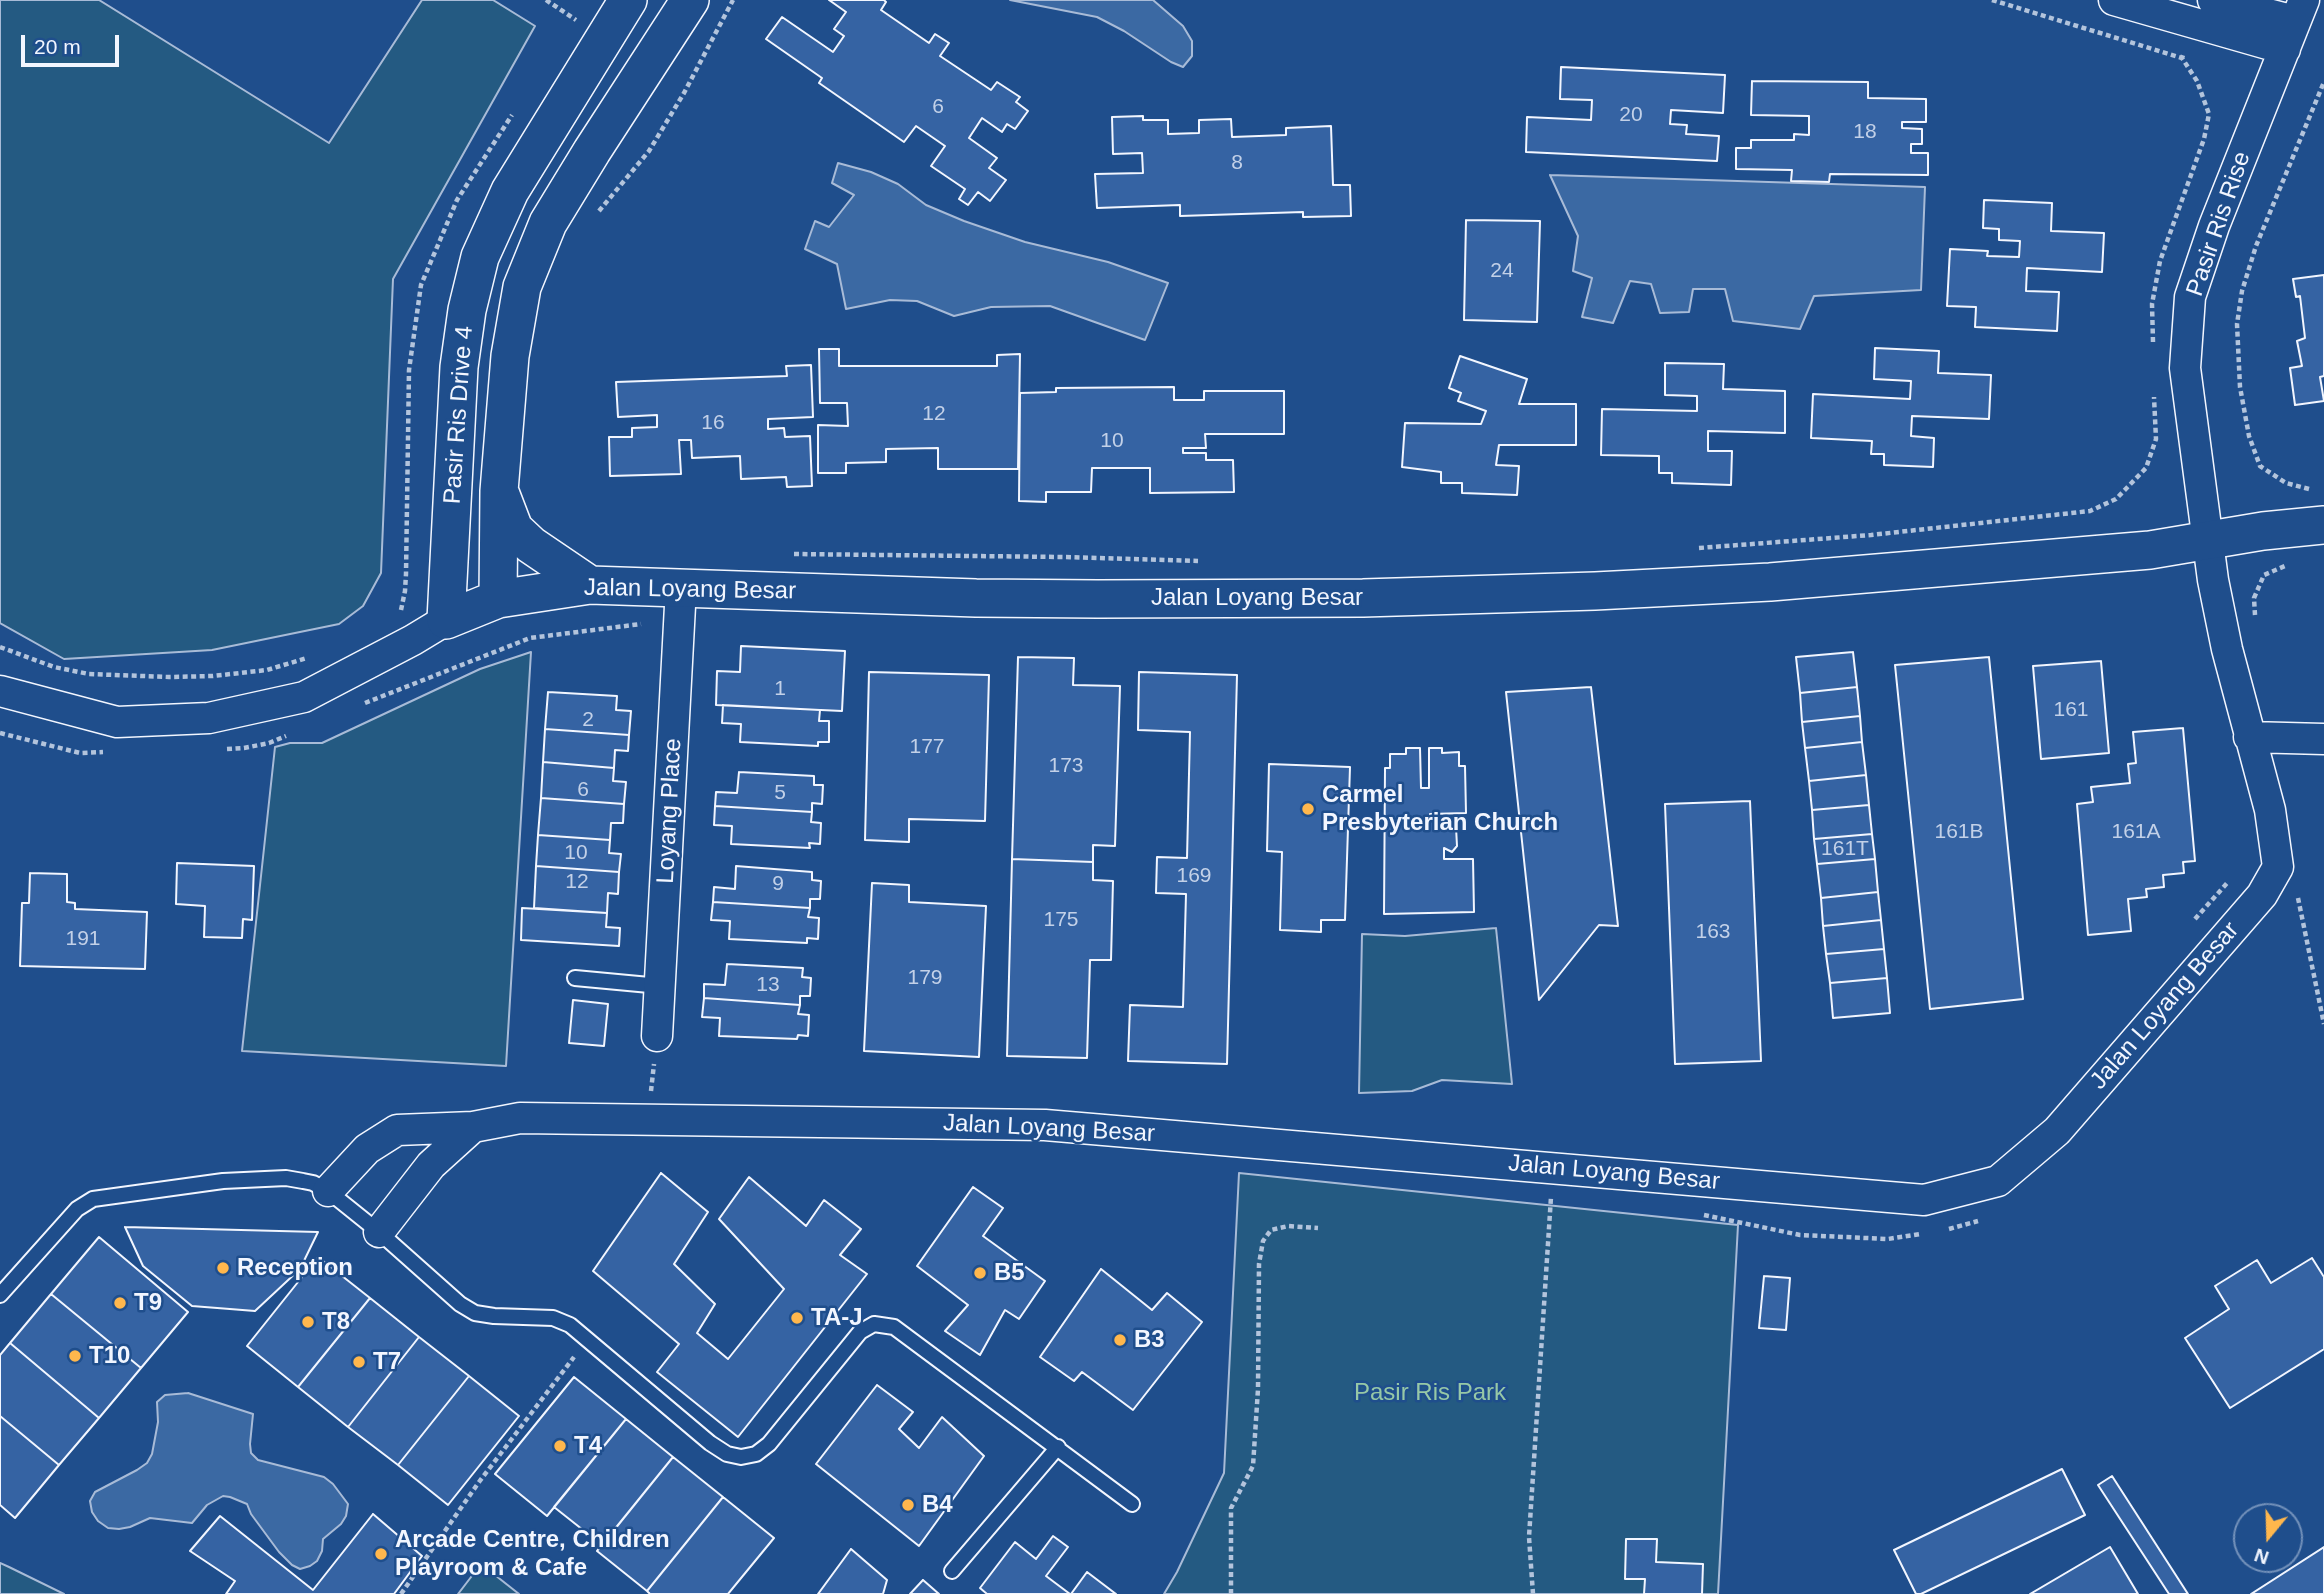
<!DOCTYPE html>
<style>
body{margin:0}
#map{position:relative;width:2324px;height:1594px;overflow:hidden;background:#1f4e8c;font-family:Helvetica,sans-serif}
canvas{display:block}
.north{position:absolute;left:2233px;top:1503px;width:70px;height:70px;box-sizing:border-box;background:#1f4e8c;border:2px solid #7391ba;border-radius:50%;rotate:199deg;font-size:19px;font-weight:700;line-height:28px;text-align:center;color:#f2f6ff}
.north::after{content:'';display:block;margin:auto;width:24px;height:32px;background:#ffb74d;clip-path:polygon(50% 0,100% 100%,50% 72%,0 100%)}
.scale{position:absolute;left:21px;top:35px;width:98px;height:32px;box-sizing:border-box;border:4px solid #f2f6ff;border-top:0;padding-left:9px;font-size:21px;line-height:24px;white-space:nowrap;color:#f2f6ff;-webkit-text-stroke:5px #1f4e8c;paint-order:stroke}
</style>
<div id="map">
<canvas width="2324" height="1594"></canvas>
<div class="north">N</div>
<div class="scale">20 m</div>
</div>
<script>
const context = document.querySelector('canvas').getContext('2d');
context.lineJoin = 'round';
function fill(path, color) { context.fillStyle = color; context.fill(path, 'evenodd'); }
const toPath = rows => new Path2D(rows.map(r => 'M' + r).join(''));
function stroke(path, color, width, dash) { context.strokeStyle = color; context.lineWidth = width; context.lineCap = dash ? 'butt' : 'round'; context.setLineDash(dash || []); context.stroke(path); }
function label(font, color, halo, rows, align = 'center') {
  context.font = font + ' Helvetica,sans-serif'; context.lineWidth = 5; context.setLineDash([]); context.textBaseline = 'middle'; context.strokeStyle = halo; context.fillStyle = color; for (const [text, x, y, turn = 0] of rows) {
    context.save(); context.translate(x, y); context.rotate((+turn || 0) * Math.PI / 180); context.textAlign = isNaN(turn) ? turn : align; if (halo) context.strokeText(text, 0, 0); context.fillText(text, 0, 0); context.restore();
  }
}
const green = toPath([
 [0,0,99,0,329,143,422,0,493,0,535,26,393,279,381,573,363,606,339,624,212,650,64,659,0,623,0,0],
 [531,652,506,1066,242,1051,275,747,290,743,322,743,480,669,531,652],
 [1496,928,1512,1084,1442,1080,1412,1091,1359,1093,1362,934,1405,936,1496,928],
 [1239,1173,1738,1225,1718,1594,1164,1594,1177,1572,1224,1473,1239,1173],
 [0,1563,9,1567,64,1594,0,1594,0,1563],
 [481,1564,519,1594,458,1594,481,1564]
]);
const water = toPath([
 [1010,0,1153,0,1183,26,1192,41,1192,56,1183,67,1171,62,1124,31,1097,17,1010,0],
 [838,163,871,172,898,184,926,205,964,221,1025,242,1108,262,1168,283,1145,340,1050,306,991,307,954,316,917,301,890,300,846,309,837,264,805,249,815,221,829,227,854,195,832,183,838,163],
 [1550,175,1925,187,1921,290,1814,296,1800,329,1733,321,1725,289,1693,289,1689,312,1660,313,1651,284,1630,281,1613,323,1582,317,1592,278,1573,271,1578,236,1550,175],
 [188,1393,253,1414,250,1444,251,1453,258,1460,324,1477,333,1484,348,1504,346,1516,341,1524,323,1539,322,1551,317,1561,310,1566,300,1569,292,1565,279,1552,251,1514,247,1504,230,1497,223,1496,207,1505,192,1523,150,1518,130,1527,119,1529,108,1528,98,1521,92,1512,90,1501,95,1492,137,1470,147,1463,152,1454,158,1422,157,1402,165,1395,188,1393]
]);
const building = toPath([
 [884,0,886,2,881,10,929,43,935,34,949,43,940,56,991,90,997,82,1020,97,1016,102,1028,111,1015,129,1007,124,1002,132,982,118,969,138,997,158,989,168,1006,180,990,201,978,192,968,205,959,199,965,189,931,166,945,146,916,126,904,142,819,83,822,78,766,39,782,17,833,52,844,36,834,29,846,12,829,0,884,0],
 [1561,67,1725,75,1723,113,1671,110,1670,124,1687,125,1686,134,1719,136,1717,161,1526,152,1527,117,1591,120,1592,100,1560,99,1561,67],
 [1752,81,1868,82,1868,98,1926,99,1926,122,1902,122,1902,128,1922,129,1922,144,1911,144,1911,153,1928,153,1928,175,1830,174,1829,182,1791,181,1792,170,1736,169,1736,148,1751,148,1751,140,1794,140,1794,134,1809,135,1809,116,1751,115,1752,81],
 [1143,116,1143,120,1168,120,1168,134,1199,133,1199,120,1231,119,1232,137,1286,135,1286,128,1331,126,1333,185,1350,185,1351,216,1303,217,1303,212,1180,216,1180,205,1097,208,1095,174,1143,173,1142,153,1113,154,1112,117,1143,116],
 [1984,200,2052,203,2051,231,2104,233,2102,272,2027,268,2026,291,2059,292,2057,331,1975,327,1976,307,1947,306,1950,249,1988,251,1987,256,2019,257,2020,241,1999,240,1999,229,1983,228,1984,200],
 [1466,220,1540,221,1537,322,1464,320,1466,220],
 [2324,275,2324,376,2320,377,2324,401,2295,405,2290,368,2302,366,2297,341,2305,338,2300,296,2296,297,2293,279,2324,275],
 [1875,348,1939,351,1938,373,1991,375,1989,419,1912,416,1911,436,1934,438,1933,467,1884,465,1884,454,1871,454,1872,441,1811,438,1813,394,1910,399,1911,381,1874,379,1875,348],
 [819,349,839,349,839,366,997,366,997,355,1020,354,1018,469,938,469,938,448,886,449,886,462,846,463,846,473,818,473,818,425,848,426,847,403,820,403,819,349],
 [1460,356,1527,379,1519,404,1576,404,1576,445,1499,445,1496,465,1519,466,1517,495,1462,493,1462,483,1441,483,1441,472,1402,467,1405,423,1481,424,1486,411,1458,401,1461,393,1449,388,1460,356],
 [1665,363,1724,364,1723,389,1785,391,1785,433,1708,431,1708,451,1732,451,1731,485,1672,483,1672,473,1659,473,1659,456,1601,455,1602,409,1697,411,1697,396,1665,395,1665,363],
 [811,365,813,417,768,419,768,429,784,428,785,437,810,436,812,486,787,487,786,477,741,479,740,456,692,458,691,440,679,440,681,474,610,476,609,437,632,437,632,428,657,427,657,415,618,417,616,382,787,376,786,366,811,365],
 [1174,387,1174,400,1204,400,1204,391,1284,391,1284,434,1205,434,1206,448,1183,448,1183,453,1206,453,1206,460,1233,460,1234,492,1150,493,1150,468,1092,468,1091,492,1046,492,1046,502,1019,501,1020,393,1056,392,1056,388,1174,387],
 [741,646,845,651,842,711,716,705,717,671,740,672,741,646],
 [1853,652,1857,687,1800,693,1796,657,1853,652],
 [1018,657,1074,658,1073,685,1120,686,1115,846,1093,845,1093,862,1012,859,1018,657],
 [1989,657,2023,999,1930,1009,1895,665,1989,657],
 [2101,661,2109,753,2041,759,2033,666,2101,661],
 [869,672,989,675,985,821,909,819,909,842,865,840,869,672],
 [1139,672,1237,675,1227,1064,1128,1061,1130,1005,1183,1007,1186,894,1156,893,1157,857,1187,858,1190,732,1138,730,1139,672],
 [1591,687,1618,926,1599,925,1539,1000,1506,692,1591,687],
 [1857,687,1860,716,1802,722,1800,693,1857,687],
 [548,692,617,696,616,710,631,711,629,735,545,729,548,692],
 [723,705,820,710,819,721,829,721,829,742,818,742,818,746,740,742,741,724,722,723,723,705],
 [1860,716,1862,742,1805,748,1802,722,1860,716],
 [2183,728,2195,861,2183,862,2184,873,2163,875,2164,887,2146,889,2147,897,2128,899,2131,931,2088,935,2077,804,2093,802,2091,787,2130,783,2128,764,2136,763,2133,732,2183,728],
 [545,729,629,735,628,751,615,750,614,768,543,762,545,729],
 [1862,742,1866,775,1809,781,1805,748,1862,742],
 [1406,748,1420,748,1421,788,1429,788,1429,748,1442,748,1442,753,1459,752,1459,766,1465,766,1466,813,1430,814,1430,819,1440,818,1441,824,1453,824,1456,827,1457,846,1452,852,1444,848,1444,859,1473,859,1474,912,1384,914,1385,768,1390,768,1390,754,1406,754,1406,748],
 [543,762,614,768,613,781,626,782,624,804,541,798,543,762],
 [1269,764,1350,767,1345,920,1321,920,1321,932,1280,930,1282,852,1267,851,1269,764],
 [739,772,814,776,814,785,823,785,822,804,812,803,812,812,715,806,716,792,737,793,739,772],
 [1866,775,1869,805,1812,810,1809,781,1866,775],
 [541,798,624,804,623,823,611,823,610,840,538,835,541,798],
 [1750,801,1761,1061,1675,1064,1665,804,1750,801],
 [1869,805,1872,834,1814,839,1812,810,1869,805],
 [715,806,812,812,811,822,821,823,820,844,809,843,810,848,731,844,732,826,714,825,715,806],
 [1872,834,1875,859,1817,864,1814,839,1872,834],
 [538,835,610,840,609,853,621,854,619,872,536,866,538,835],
 [1012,859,1093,862,1093,880,1113,881,1111,960,1090,960,1087,1058,1007,1056,1012,859],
 [1875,859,1878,892,1821,898,1817,864,1875,859],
 [177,863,254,866,252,920,243,919,242,938,204,937,205,906,176,904,177,863],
 [536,866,619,872,618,894,608,893,607,913,534,908,536,866],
 [736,866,812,872,812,880,821,881,820,899,810,899,810,908,713,902,714,887,735,889,736,866],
 [30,873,67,874,67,902,75,903,75,909,147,912,145,969,20,966,22,903,29,903,30,873],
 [872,883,909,885,909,902,986,906,979,1057,864,1051,872,883],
 [1878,892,1881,920,1823,926,1821,898,1878,892],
 [713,902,810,908,808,917,819,918,818,939,807,938,807,943,729,939,730,921,711,920,713,902],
 [522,908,607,913,606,927,620,928,619,946,521,940,522,908],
 [1881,920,1884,949,1826,954,1823,926,1881,920],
 [1884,949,1887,978,1830,983,1826,954,1884,949],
 [727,964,803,968,802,977,811,978,810,996,800,996,800,1005,704,998,704,984,725,985,727,964],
 [1887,978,1890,1013,1833,1018,1830,983,1887,978],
 [704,998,800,1005,798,1014,809,1015,808,1036,798,1035,797,1039,719,1036,720,1018,702,1017,704,998],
 [573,1000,608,1004,604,1046,569,1043,573,1000],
 [661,1173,708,1212,674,1264,715,1304,697,1333,728,1359,784,1289,719,1219,749,1177,806,1226,824,1200,861,1229,840,1255,867,1274,738,1437,657,1372,679,1344,593,1271,661,1173],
 [973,1187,1003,1208,983,1236,1045,1281,1019,1319,1005,1310,980,1355,945,1331,968,1305,917,1266,973,1187],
 [125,1227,318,1232,300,1269,255,1311,192,1306,143,1266,125,1227],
 [99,1237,188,1312,141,1368,51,1294,99,1237],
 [318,1257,370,1298,298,1387,247,1346,318,1257],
 [2312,1258,2324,1277,2324,1349,2230,1408,2185,1338,2229,1309,2215,1286,2257,1260,2271,1283,2312,1258],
 [1101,1269,1152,1310,1167,1293,1202,1322,1133,1410,1082,1372,1074,1381,1040,1357,1101,1269],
 [1764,1276,1790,1278,1786,1330,1759,1328,1764,1276],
 [51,1294,141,1368,99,1418,10,1343,51,1294],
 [370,1298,419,1337,348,1427,298,1387,370,1298],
 [419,1337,469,1376,398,1465,348,1427,419,1337],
 [10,1343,99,1418,59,1465,0,1416,0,1355,10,1343],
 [469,1376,519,1416,448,1505,398,1465,469,1376],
 [574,1377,626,1419,547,1516,495,1474,574,1377],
 [877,1385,913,1412,899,1429,919,1448,942,1417,984,1456,919,1546,816,1464,877,1385],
 [0,1416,59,1465,15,1518,0,1505,0,1416],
 [626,1419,673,1457,602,1545,554,1507,626,1419],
 [673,1457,723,1497,647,1591,597,1551,673,1457],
 [2062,1469,2085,1515,1921,1594,1916,1594,1894,1550,2062,1469],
 [2112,1476,2188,1594,2169,1594,2098,1485,2112,1476],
 [723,1497,774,1538,728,1594,650,1594,647,1591,723,1497],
 [373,1514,422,1556,394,1594,226,1594,235,1581,190,1551,220,1516,313,1590,373,1514],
 [1053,1536,1068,1547,1046,1576,1070,1594,987,1594,980,1588,1015,1542,1036,1559,1053,1536],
 [1626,1539,1657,1539,1656,1562,1703,1564,1702,1594,1644,1594,1645,1579,1625,1579,1626,1539],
 [2110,1547,2138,1594,2030,1594,2110,1547],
 [2324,1547,2324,1594,2251,1594,2324,1547],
 [851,1549,887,1580,883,1594,818,1594,851,1549],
 [1087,1572,1116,1594,1071,1594,1087,1572],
 [923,1580,939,1594,910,1594,923,1580]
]);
const path = toPath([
 [546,0,576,20],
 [1992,0,2182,58],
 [599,211,649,151,684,93,733,0],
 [2153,342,2152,304,2160,261,2204,139,2209,114,2197,81,2182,58,2184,52],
 [2309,489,2286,483,2260,466,2249,436,2240,387,2237,324,2242,291,2256,246,2324,82],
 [1699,548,1871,535,2090,511,2116,499,2146,468,2156,439,2154,397],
 [794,554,1065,557,1198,561],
 [401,610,405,591,406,574,409,370,421,285,457,200,512,115],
 [2255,615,2254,598,2264,575,2285,566],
 [0,647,54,667,89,674,169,677,213,676,267,670,307,658],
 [365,703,530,638,641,624],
 [0,733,80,753,103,752],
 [227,749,244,748,269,743,286,736],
 [2298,898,2324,1024],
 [2195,919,2229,881],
 [651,1091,654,1064],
 [1704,1215,1800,1235,1888,1239,1920,1234],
 [1949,1229,1978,1221],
 [401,1594,479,1482,574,1357],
 [1231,1594,1231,1508,1253,1466,1258,1389,1259,1264,1263,1241,1271,1230,1288,1226,1318,1228],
 [1533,1594,1529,1537,1551,1197]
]);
const service = toPath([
 [575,978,660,986],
 [0,1295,77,1209,93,1199,223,1181,286,1178,303,1181,313,1183,328,1191,379,1232,460,1304,475,1313,494,1316,553,1318,570,1325,710,1443,727,1454,741,1457,756,1454,769,1444,860,1332,874,1324,894,1327,1132,1504],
 [952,1571,1058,1447]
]);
const minor = toPath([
 [2114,0,2285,49],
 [2213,0,2295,21],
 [0,691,117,722,209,718,304,697,413,640,446,620],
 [2249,737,2324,739],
 [657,1036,681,587],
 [328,1191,367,1149,397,1130,473,1127,520,1118,1045,1125,1924,1200,1998,1181,2057,1131,2262,895,2278,867,2270,810,2227,649,2213,580,2185,368,2190,297,2214,226,2304,0],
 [379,1232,431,1165,473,1127]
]);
const tertiary = toPath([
 [628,0,510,191,480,257,467,310,459,367,446,620,498,599,590,585,976,598,1098,599,1363,598,1595,591,1770,582,2150,550,2263,531,2324,525],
 [501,495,514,529,531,545,590,585],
 [498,599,499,491,510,356,522,287,548,223,592,151,690,0]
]);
const markers = [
 [1308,809,7,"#ffb74d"],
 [223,1268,7,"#ffb74d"],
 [980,1273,7,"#ffb74d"],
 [120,1303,7,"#ffb74d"],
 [797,1318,7,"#ffb74d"],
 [308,1322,7,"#ffb74d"],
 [1120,1340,7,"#ffb74d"],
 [75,1356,7,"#ffb74d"],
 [359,1362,7,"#ffb74d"],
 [560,1446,7,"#ffb74d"],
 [908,1505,7,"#ffb74d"],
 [381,1554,7,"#ffb74d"]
];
const numberNames = [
 ["6",938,107],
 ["20",1631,115],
 ["18",1865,132],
 ["8",1237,163],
 ["24",1502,271],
 ["12",934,414],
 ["16",713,423],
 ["10",1112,441],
 ["1",780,689],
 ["161",2071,710],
 ["2",588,720],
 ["177",927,747],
 ["173",1066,766],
 ["6",583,790],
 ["5",780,793],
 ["161B",1959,832],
 ["161A",2136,832],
 ["161T",1845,849],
 ["10",576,853],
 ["169",1194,876],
 ["12",577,882],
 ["9",778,884],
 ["175",1061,920],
 ["163",1713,932],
 ["191",83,939],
 ["179",925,978],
 ["13",768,985]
];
const streetNames = [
 ["Pasir Ris Rise",2219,224,-71],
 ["Pasir Ris Drive 4",459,415,-86],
 ["Jalan Loyang Besar",690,590,1],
 ["Jalan Loyang Besar",1257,598],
 ["Loyang Place",670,811,-87],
 ["Jalan Loyang Besar",2165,1006,-49],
 ["Jalan Loyang Besar",1049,1129,3],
 ["Jalan Loyang Besar",1614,1173,5]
];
const poiNames = [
 ["Carmel",1322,795],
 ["Presbyterian Church",1322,823],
 ["Reception",237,1268],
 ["B5",994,1273],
 ["T9",134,1303],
 ["TA-J",811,1318],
 ["T8",322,1322],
 ["B3",1134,1340],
 ["T10",89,1356],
 ["T7",373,1362],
 ["T4",574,1446],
 ["B4",922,1505],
 ["Arcade Centre, Children",395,1540],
 ["Playroom & Cafe",395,1568]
];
const parkNames = [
 ["Pasir Ris Park",1430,1393]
];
fill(green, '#245a82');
stroke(green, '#a8bbd7', 2);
fill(water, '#3b69a3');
stroke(water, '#a8bbd7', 2);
fill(building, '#3563a3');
stroke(building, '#f2f6ff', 2);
stroke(service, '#f2f6ff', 18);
stroke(minor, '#f2f6ff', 33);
stroke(tertiary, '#f2f6ff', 40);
stroke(path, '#b3c4dc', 4.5, [5, 3.5]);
stroke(service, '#1f4e8c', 14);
stroke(minor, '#1f4e8c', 30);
stroke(tertiary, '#1f4e8c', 37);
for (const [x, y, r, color] of markers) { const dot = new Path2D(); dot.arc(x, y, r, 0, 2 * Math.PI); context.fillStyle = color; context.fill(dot); stroke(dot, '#1f4e8c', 2.5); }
label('21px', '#c3d1e8', null, numberNames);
label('24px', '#f2f6ff', '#1f4e8c', streetNames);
label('bold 24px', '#f2f6ff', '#1f4e8c', poiNames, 'left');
label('24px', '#97c8a6', '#1f4e8c', parkNames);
</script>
